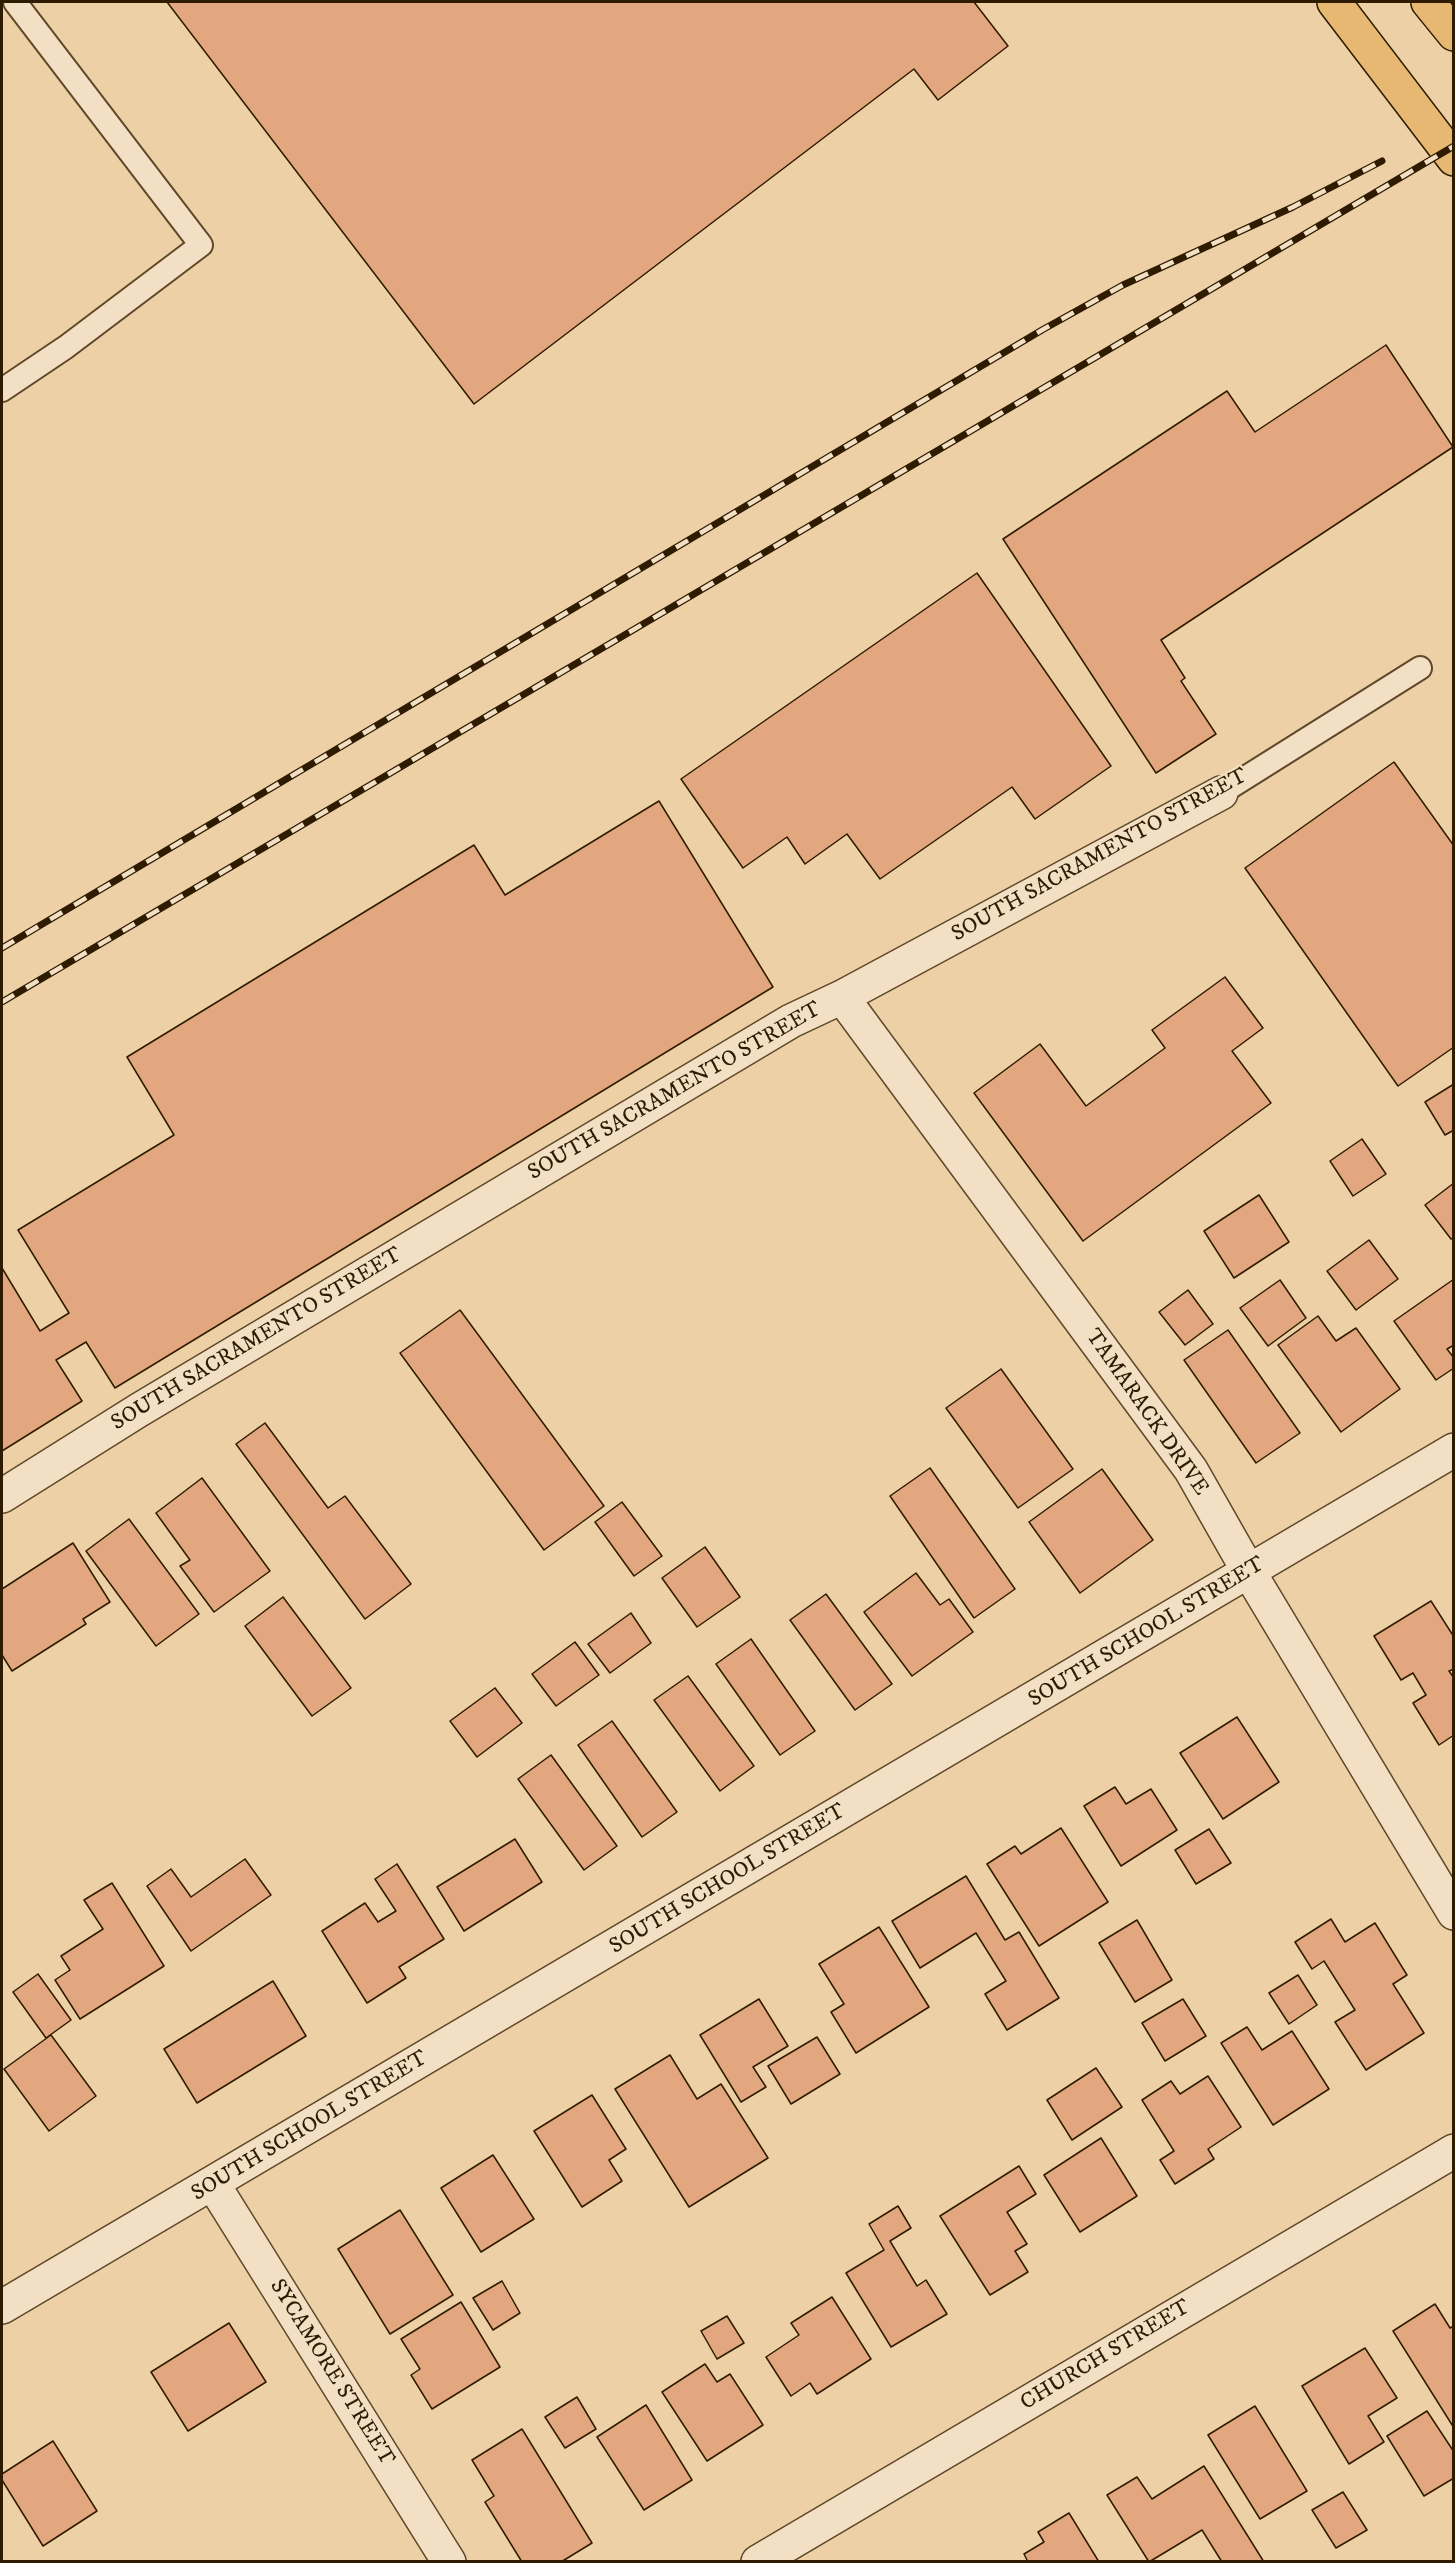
<!DOCTYPE html>
<style>
body{margin:0}
#map{position:relative;width:1455px;height:2563px;overflow:hidden;background:#edd0a5;font-family:"IM FELL DW Pica",serif}
canvas{display:block}
.frame{position:absolute;inset:0;border:3px solid #2e1b00;pointer-events:none}
</style>
<div id="map">
<canvas width="1455" height="2563"></canvas>
<div class="frame"></div>
</div>
<script>
const context = document.querySelector('canvas').getContext('2d');
context.lineJoin = 'round';
function fill(path, color) { context.fillStyle = color; context.fill(path, 'evenodd'); }
const toPath = rows => new Path2D(rows.map(r => 'M' + r).join(''));
function stroke(path, color, width, dash) { context.strokeStyle = color; context.lineWidth = width; context.lineCap = dash ? 'butt' : 'round'; context.setLineDash(dash || []); context.stroke(path); }
function label(font, color, halo, rows, align = 'center') {
  context.font = font + ' "IM FELL DW Pica",serif'; context.lineWidth = 4.5; context.setLineDash([]); context.textBaseline = 'middle'; context.strokeStyle = halo; context.fillStyle = color; for (const [text, x, y, turn = 0] of rows) {
    context.save(); context.translate(x, y); context.rotate((+turn || 0) * Math.PI / 180); context.textAlign = isNaN(turn) ? turn : align; if (halo) context.strokeText(text, 0, 0); context.fillText(text, 0, 0); context.restore();
  }
}
const building = toPath([
 [167,2,974,2,1008,46,938,100,914,69,474,404,167,2],
 [1386,345,1453,447,1161,640,1185,678,1181,681,1216,734,1156,773,1003,539,1227,391,1255,432,1386,345],
 [977,573,1111,766,1035,819,1012,787,880,879,847,834,805,864,787,837,743,868,681,779,977,573],
 [1394,762,1454,846,1454,1047,1398,1086,1245,868,1394,762],
 [659,801,773,987,115,1388,86,1342,56,1360,82,1401,2,1451,2,1268,40,1331,69,1313,18,1230,174,1135,127,1057,474,845,505,895,659,801],
 [1225,977,1263,1028,1232,1051,1271,1103,1083,1241,974,1093,1040,1044,1086,1106,1165,1048,1152,1030,1225,977],
 [1454,1084,1454,1130,1445,1135,1425,1102,1454,1084],
 [1362,1139,1386,1174,1353,1196,1330,1161,1362,1139],
 [1454,1183,1454,1238,1451,1239,1425,1205,1454,1183],
 [1259,1195,1289,1242,1234,1278,1204,1231,1259,1195],
 [1369,1240,1398,1279,1356,1310,1327,1271,1369,1240],
 [1454,1279,1454,1345,1447,1349,1454,1358,1454,1368,1436,1380,1394,1321,1454,1279],
 [1280,1280,1306,1318,1268,1346,1240,1308,1280,1280],
 [1188,1290,1213,1324,1185,1345,1159,1312,1188,1290],
 [460,1310,604,1506,544,1550,400,1353,460,1310],
 [1318,1316,1336,1341,1356,1328,1400,1389,1341,1432,1278,1345,1318,1316],
 [1228,1330,1300,1433,1256,1463,1184,1360,1228,1330],
 [1001,1369,1073,1469,1018,1508,946,1408,1001,1369],
 [265,1423,328,1508,345,1496,411,1584,365,1619,236,1444,265,1423],
 [930,1468,1015,1589,974,1618,890,1496,930,1468],
 [1102,1469,1153,1540,1080,1593,1029,1522,1102,1469],
 [202,1478,270,1571,214,1612,180,1566,190,1560,156,1513,202,1478],
 [622,1502,662,1556,634,1576,595,1522,622,1502],
 [129,1519,199,1614,156,1646,86,1551,129,1519],
 [73,1543,110,1602,83,1619,86,1624,12,1671,2,1655,2,1589,73,1543],
 [705,1547,740,1597,697,1627,662,1578,705,1547],
 [916,1573,940,1605,949,1599,973,1632,912,1676,864,1612,916,1573],
 [826,1594,892,1684,855,1710,790,1620,826,1594],
 [283,1597,351,1688,312,1716,245,1626,283,1597],
 [1431,1601,1454,1637,1454,1669,1449,1671,1454,1678,1454,1735,1439,1745,1413,1703,1426,1695,1413,1673,1401,1680,1374,1636,1431,1601],
 [631,1613,651,1643,610,1673,588,1644,631,1613],
 [751,1639,815,1731,780,1755,716,1664,751,1639],
 [575,1642,599,1675,556,1706,532,1674,575,1642],
 [688,1676,754,1766,720,1791,654,1700,688,1676],
 [495,1688,522,1723,477,1757,450,1721,495,1688],
 [1237,1717,1279,1782,1223,1819,1180,1753,1237,1717],
 [612,1721,677,1812,642,1837,578,1745,612,1721],
 [551,1755,617,1846,584,1870,518,1779,551,1755],
 [1115,1787,1126,1804,1151,1789,1177,1830,1121,1866,1084,1806,1115,1787],
 [1061,1828,1108,1902,1039,1946,987,1864,1015,1846,1021,1854,1061,1828],
 [1209,1829,1231,1863,1196,1884,1175,1850,1209,1829],
 [515,1839,542,1882,464,1931,437,1887,515,1839],
 [245,1859,271,1895,191,1951,147,1886,171,1869,191,1897,245,1859],
 [397,1864,444,1939,399,1967,406,1978,367,2003,322,1931,365,1903,378,1922,396,1911,375,1879,397,1864],
 [966,1876,1005,1940,1019,1932,1059,1998,1007,2030,985,1994,1006,1981,976,1933,920,1968,892,1921,966,1876],
 [112,1883,164,1966,80,2019,55,1980,70,1970,61,1956,103,1929,84,1900,112,1883],
 [1331,1919,1345,1942,1375,1923,1407,1975,1393,1984,1424,2033,1366,2070,1335,2022,1355,2010,1324,1961,1312,1969,1295,1942,1331,1919],
 [1137,1920,1172,1980,1135,2002,1099,1943,1137,1920],
 [879,1927,929,2007,856,2053,831,2012,844,2004,819,1964,879,1927],
 [38,1974,71,2020,46,2038,13,1992,38,1974],
 [1298,1975,1317,2005,1289,2024,1269,1993,1298,1975],
 [273,1981,306,2036,197,2103,164,2049,273,1981],
 [759,1999,788,2046,753,2067,766,2087,741,2102,700,2035,759,1999],
 [1183,1999,1206,2036,1165,2061,1142,2023,1183,1999],
 [1247,2027,1262,2050,1292,2031,1329,2089,1273,2125,1221,2043,1247,2027],
 [51,2035,96,2096,49,2131,4,2069,51,2035],
 [817,2037,840,2074,791,2104,768,2066,817,2037],
 [670,2055,697,2099,721,2084,768,2158,689,2207,615,2089,670,2055],
 [1096,2068,1122,2107,1072,2140,1047,2100,1096,2068],
 [1208,2076,1241,2127,1208,2149,1214,2159,1175,2184,1160,2160,1174,2151,1142,2100,1171,2081,1180,2094,1208,2076],
 [592,2095,626,2149,609,2160,622,2181,582,2207,534,2131,592,2095],
 [1101,2138,1137,2196,1080,2232,1044,2175,1101,2138],
 [493,2155,534,2219,481,2252,441,2188,493,2155],
 [1019,2166,1036,2194,1007,2212,1027,2244,1015,2251,1028,2272,990,2295,940,2216,1019,2166],
 [898,2206,911,2228,890,2241,917,2286,926,2280,947,2314,891,2347,846,2273,884,2250,869,2224,898,2206],
 [400,2210,453,2295,390,2334,338,2249,400,2210],
 [502,2281,520,2313,493,2330,473,2298,502,2281],
 [832,2297,871,2359,817,2394,810,2383,791,2396,766,2357,799,2335,791,2323,832,2297],
 [461,2302,500,2367,432,2409,411,2375,420,2369,401,2339,461,2302],
 [1435,2304,1450,2328,1454,2326,1454,2428,1393,2331,1435,2304],
 [727,2316,744,2343,717,2359,701,2331,727,2316],
 [229,2323,266,2382,188,2431,151,2372,229,2323],
 [1365,2348,1397,2398,1368,2416,1384,2442,1349,2464,1302,2386,1365,2348],
 [705,2364,717,2382,730,2374,763,2425,707,2461,662,2392,705,2364],
 [577,2397,596,2429,565,2448,545,2417,577,2397],
 [646,2405,692,2480,644,2510,597,2437,646,2405],
 [1255,2406,1307,2491,1260,2519,1208,2435,1255,2406],
 [1427,2411,1454,2452,1454,2478,1424,2496,1387,2436,1427,2411],
 [522,2429,592,2543,561,2562,522,2562,485,2502,494,2496,472,2460,522,2429],
 [53,2441,97,2511,43,2546,2,2480,2,2474,53,2441],
 [1204,2466,1264,2562,1222,2562,1202,2530,1149,2562,1107,2495,1137,2477,1152,2499,1204,2466],
 [1343,2492,1367,2530,1336,2548,1312,2510,1343,2492],
 [1069,2513,1099,2562,1028,2562,1024,2554,1044,2542,1038,2532,1069,2513]
]);
const service = toPath([
 [2,390,66,347,201,245,15,2],
 [1221,793,1420,668]
]);
const minor = toPath([
 [842,997,1191,1470,1249,1572,1454,1913],
 [2,1496,139,1410,791,1021,842,997,1221,793],
 [213,2184,449,2562],
 [2,2307,1454,1450]
]);
const tertiary = toPath([
 [758,2562,1454,2151]
]);
const primary = toPath([
 [1334,2,1454,159],
 [1428,2,1454,34]
]);
const rail = toPath([
 [2,948,1042,330,1123,285,1293,207,1382,161],
 [2,1002,1454,146]
]);
const streetNames = [
 ["SOUTH SACRAMENTO STREET",1100,856,-29],
 ["SOUTH SACRAMENTO STREET",675,1092,-30],
 ["SOUTH SACRAMENTO STREET",257,1340,-31],
 ["TAMARACK DRIVE",1146,1413,55],
 ["SOUTH SCHOOL STREET",1147,1633,-31],
 ["SOUTH SCHOOL STREET",728,1880,-31],
 ["SOUTH SCHOOL STREET",310,2127,-31],
 ["CHURCH STREET",1106,2356,-31],
 ["SYCAMORE STREET",331,2373,58]
];
fill(building, '#e3a780');
stroke(building, '#2e1b00', 1.5);
stroke(service, '#5e4829', 26);
stroke(minor, '#5e4829', 36);
stroke(tertiary, '#5e4829', 36);
stroke(primary, '#2e1b00', 36);
stroke(service, '#f3e0c4', 22);
stroke(minor, '#f3e0c4', 33);
stroke(tertiary, '#f3e0c4', 33);
stroke(primary, '#e6b872', 33);
stroke(rail, '#2e1b00', 7);
stroke(rail, '#f3e0c4', 4.5, [14]);
label('22px', '#2e1b00', '#f3e0c4', streetNames);
</script>
